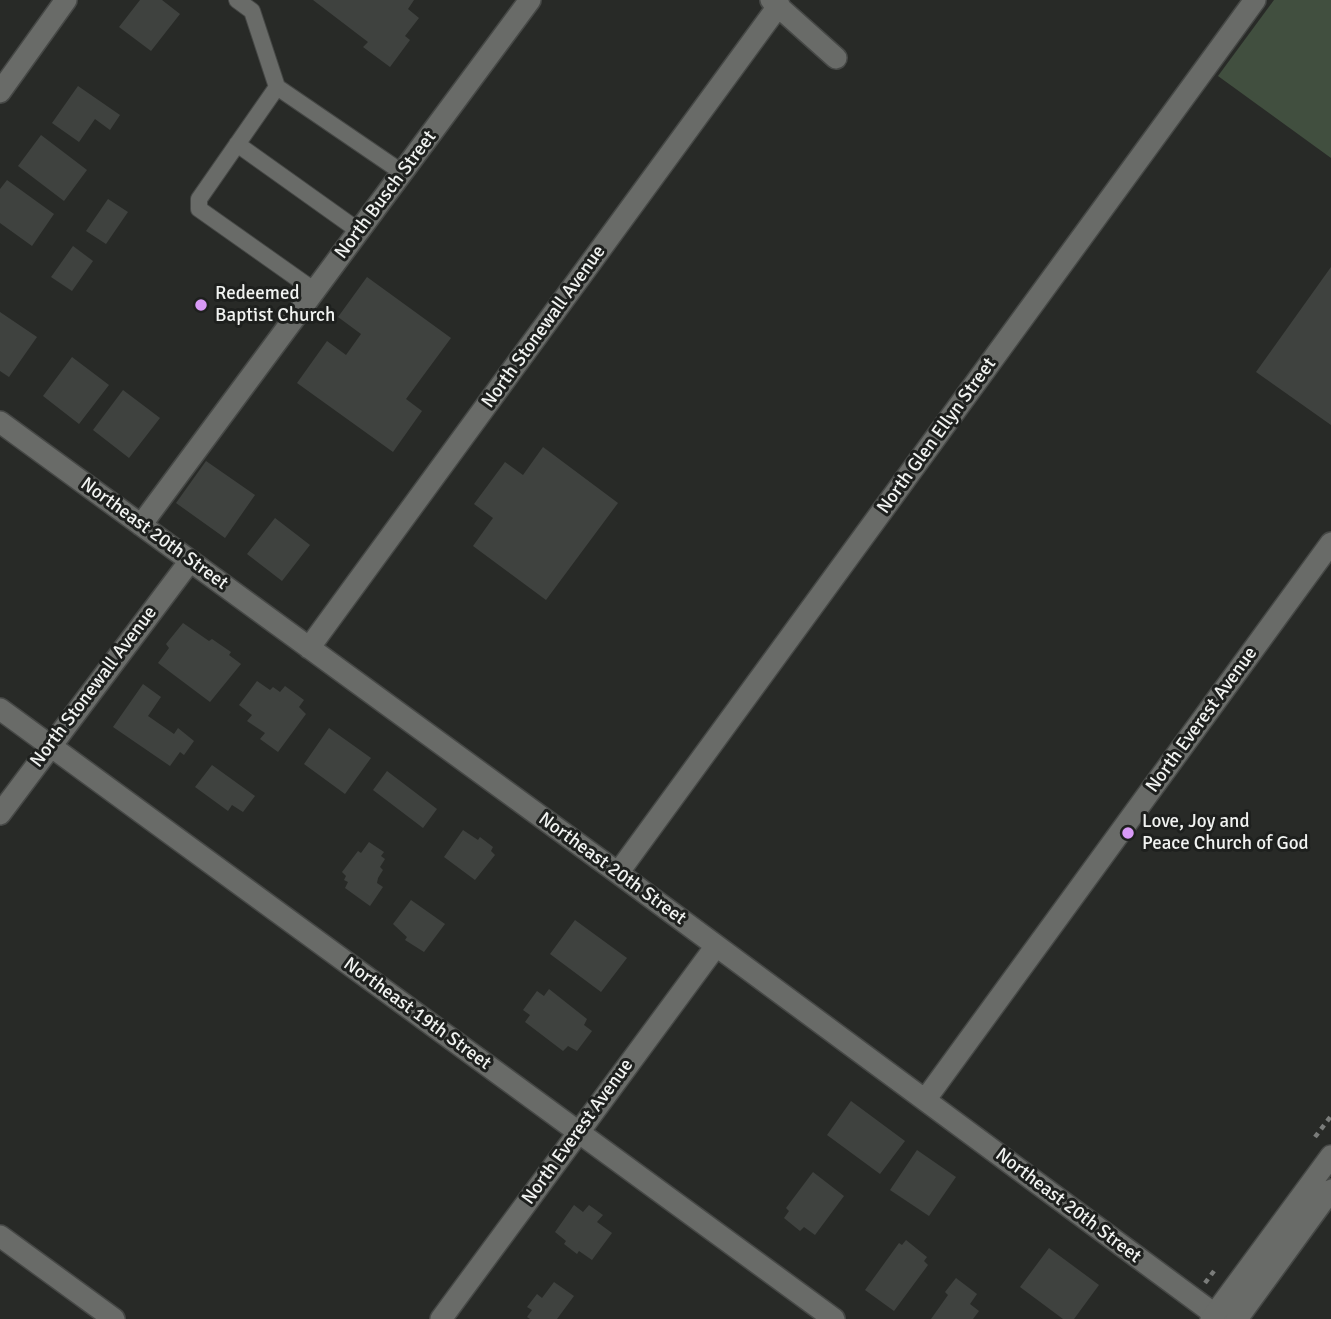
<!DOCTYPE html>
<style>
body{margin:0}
canvas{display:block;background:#282a27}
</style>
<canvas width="1331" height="1319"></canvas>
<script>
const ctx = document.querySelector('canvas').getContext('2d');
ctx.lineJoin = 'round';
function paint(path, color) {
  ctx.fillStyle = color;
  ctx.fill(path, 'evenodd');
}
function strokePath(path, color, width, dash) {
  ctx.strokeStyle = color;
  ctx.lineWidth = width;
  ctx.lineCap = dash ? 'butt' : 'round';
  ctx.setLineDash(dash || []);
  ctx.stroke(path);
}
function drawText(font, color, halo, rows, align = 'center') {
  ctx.font = font + ' Signika,sans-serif';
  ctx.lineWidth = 6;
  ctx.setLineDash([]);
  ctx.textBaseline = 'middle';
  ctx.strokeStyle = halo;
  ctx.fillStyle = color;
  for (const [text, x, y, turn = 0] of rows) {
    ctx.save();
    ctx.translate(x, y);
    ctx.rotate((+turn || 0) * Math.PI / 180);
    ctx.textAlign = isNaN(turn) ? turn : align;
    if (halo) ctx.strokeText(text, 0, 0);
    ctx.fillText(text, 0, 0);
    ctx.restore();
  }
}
paint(new Path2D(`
 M 1274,0 L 1331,0 L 1331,158 L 1218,76 Z`), '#414f3f');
paint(new Path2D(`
 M 140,0 L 162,0 L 180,14 L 151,51 L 119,27 Z
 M 313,0 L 414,0 L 408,9 L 419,18 L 405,36 L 410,40 L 390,67 L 363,47 L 368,42 Z
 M 78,86 L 120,115 L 110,130 L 95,119 L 79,142 L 52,123 Z
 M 41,135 L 87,170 L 64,201 L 18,166 Z
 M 7,180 L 54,214 L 32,246 L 0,223 L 0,189 Z
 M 108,199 L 128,212 L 106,244 L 86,231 Z
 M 73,246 L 93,261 L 72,291 L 51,277 Z
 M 1331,267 L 1331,425 L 1256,372 Z
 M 367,277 L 451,338 L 406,399 L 422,411 L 393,452 L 297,383 L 327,341 L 346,355 L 361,334 L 338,317 Z
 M 0,312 L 37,337 L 9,377 L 0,371 Z
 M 72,357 L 109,385 L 79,424 L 43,396 Z
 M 123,390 L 160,418 L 129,458 L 93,430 Z
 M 543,447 L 618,503 L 546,600 L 473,546 L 493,518 L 474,504 L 505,462 L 523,475 Z
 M 206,461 L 255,495 L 225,538 L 176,503 Z
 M 275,518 L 310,545 L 282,581 L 247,554 Z
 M 183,623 L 209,641 L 212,639 L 231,652 L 229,655 L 241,664 L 210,702 L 158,663 L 169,648 L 166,644 Z
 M 257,681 L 270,690 L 273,687 L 280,692 L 285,686 L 304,700 L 299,707 L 306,714 L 278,752 L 260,739 L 265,733 L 247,721 L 252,715 L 239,705 Z
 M 143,684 L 161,697 L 148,716 L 174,734 L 178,728 L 194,741 L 184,755 L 180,752 L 170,766 L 113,727 Z
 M 329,728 L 371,758 L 345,794 L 304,764 Z
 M 212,765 L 255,796 L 243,812 L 232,805 L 228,811 L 195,787 Z
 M 387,771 L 437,809 L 423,828 L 373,790 Z
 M 463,830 L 478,840 L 480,837 L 493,847 L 491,851 L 495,855 L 475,880 L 444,857 Z
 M 369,842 L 384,852 L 381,856 L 385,859 L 380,867 L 383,870 L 378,878 L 377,883 L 383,887 L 370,906 L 345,888 L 348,882 L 344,880 L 346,876 L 342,872 L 358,851 L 361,853 Z
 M 411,900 L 445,924 L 424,952 L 405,940 L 407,937 L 393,924 Z
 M 575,920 L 627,958 L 601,992 L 550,954 Z
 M 549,989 L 587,1019 L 584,1025 L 592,1031 L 577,1051 L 568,1046 L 563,1051 L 525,1022 L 530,1015 L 523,1010 L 537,991 L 544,996 Z
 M 851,1101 L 905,1141 L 880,1174 L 827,1135 Z
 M 917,1150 L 956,1177 L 929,1216 L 890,1190 Z
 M 813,1172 L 844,1196 L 815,1235 L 804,1227 L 800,1231 L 784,1218 L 789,1211 L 786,1208 Z
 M 574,1205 L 583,1212 L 589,1205 L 603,1215 L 597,1222 L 612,1233 L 592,1260 L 579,1251 L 577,1254 L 564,1244 L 566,1241 L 555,1232 Z
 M 906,1240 L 927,1257 L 924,1261 L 928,1265 L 894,1311 L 865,1290 L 899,1243 L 902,1245 Z
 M 1049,1248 L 1099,1285 L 1074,1319 L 1063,1319 L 1020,1287 Z
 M 956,1278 L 977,1294 L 970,1304 L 979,1311 L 973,1319 L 931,1319 L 948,1295 L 945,1292 Z
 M 554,1282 L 574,1296 L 557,1319 L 530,1319 L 527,1317 L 532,1310 L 527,1307 L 537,1294 L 542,1298 Z`), '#3f423f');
const lane = new Path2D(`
 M 237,0 L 252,11 L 277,87
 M 237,144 L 359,231
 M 315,291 L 199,209 L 199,199 L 277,87 L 403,173`);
const street = new Path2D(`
 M 771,0 L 836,58
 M 0,422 L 618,873 L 1221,1319
 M 141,525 L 530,0
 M 309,648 L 779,5
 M 0,709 L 834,1319
 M 0,814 L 190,561
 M 618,873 L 1255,0
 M 925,1100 L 1331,543
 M 0,1236 L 114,1319
 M 441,1319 L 716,946`);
const secondary = new Path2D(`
 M 0,92 L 66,0
 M 1211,1319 L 1331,1156
 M 1237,1319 L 1331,1190`);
strokePath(lane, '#464846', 18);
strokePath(street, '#464846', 24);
strokePath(secondary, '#464846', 24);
strokePath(new Path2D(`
 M 1315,1137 L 1331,1116
 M 1205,1283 L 1217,1267`), '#7a7c7a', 4.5, [5, 5]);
strokePath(lane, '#696b68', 16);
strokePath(street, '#696b68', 21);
strokePath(secondary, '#696b68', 21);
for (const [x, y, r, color] of [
 [201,305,7,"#d99af7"],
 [1128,833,7,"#d99af7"]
]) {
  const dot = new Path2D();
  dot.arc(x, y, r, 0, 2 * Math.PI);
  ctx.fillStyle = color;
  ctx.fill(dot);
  strokePath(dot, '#1e201e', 2.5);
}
drawText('19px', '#f1f3f1', '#1e201e', [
 ["North Busch Street",386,195,-53],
 ["North Stonewall Avenue",544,327,-54],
 ["North Glen Ellyn Street",937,436,-54],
 ["Northeast 20th Street",154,534,36],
 ["North Stonewall Avenue",94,687,-53],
 ["North Everest Avenue",1202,720,-54],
 ["Northeast 20th Street",612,869,36],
 ["Northeast 19th Street",417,1014,36],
 ["North Everest Avenue",578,1132,-54],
 ["Northeast 20th Street",1068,1206,37]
]);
drawText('19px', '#f1f3f1', '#1e201e', [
 ["Redeemed",215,294],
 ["Baptist Church",215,316],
 ["Love, Joy and",1142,822],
 ["Peace Church of God",1142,844]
], 'left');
</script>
